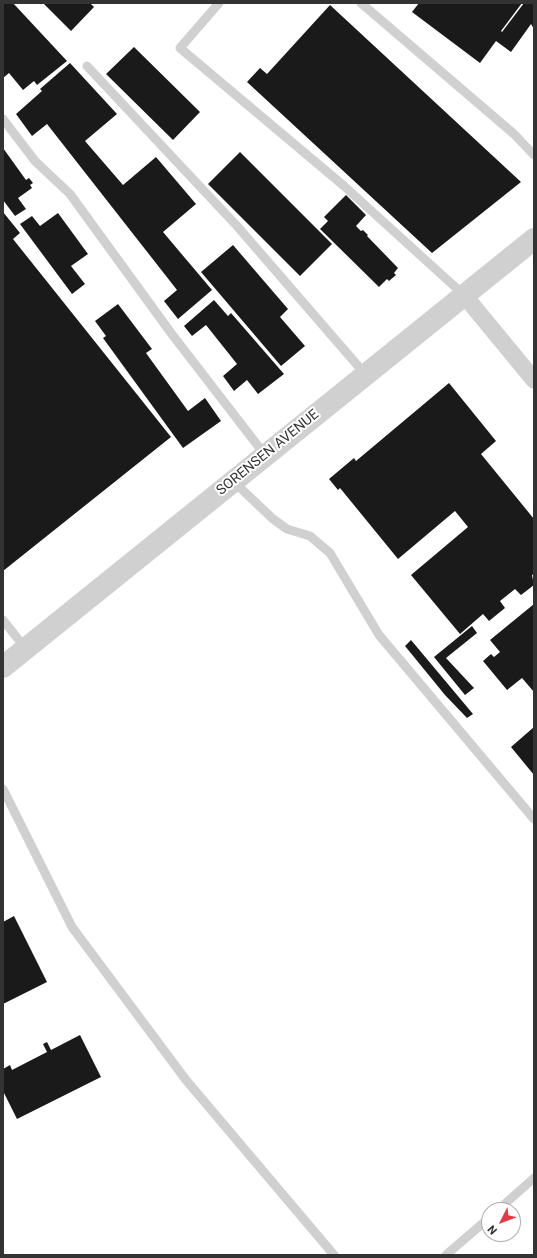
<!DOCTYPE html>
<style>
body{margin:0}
#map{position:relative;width:537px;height:1258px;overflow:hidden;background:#fff;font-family:Roboto,sans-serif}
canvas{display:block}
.frame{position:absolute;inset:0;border:4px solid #333;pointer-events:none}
.north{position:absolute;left:481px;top:1202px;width:40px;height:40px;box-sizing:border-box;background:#fff;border:1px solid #adadad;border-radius:50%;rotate:228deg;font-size:11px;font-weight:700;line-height:16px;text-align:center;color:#333}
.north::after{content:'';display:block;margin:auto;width:14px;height:18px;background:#e63946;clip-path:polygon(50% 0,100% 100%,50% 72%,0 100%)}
</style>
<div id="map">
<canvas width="537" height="1258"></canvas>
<div class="frame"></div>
<div class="north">N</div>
</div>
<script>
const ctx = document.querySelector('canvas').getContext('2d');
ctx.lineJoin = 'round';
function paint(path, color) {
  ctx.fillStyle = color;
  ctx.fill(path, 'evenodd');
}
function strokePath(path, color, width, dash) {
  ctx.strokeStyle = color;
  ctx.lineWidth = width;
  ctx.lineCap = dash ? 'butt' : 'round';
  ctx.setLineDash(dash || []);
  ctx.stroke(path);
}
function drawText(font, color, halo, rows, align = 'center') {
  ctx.font = font + ' Roboto,sans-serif';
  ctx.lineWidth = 4;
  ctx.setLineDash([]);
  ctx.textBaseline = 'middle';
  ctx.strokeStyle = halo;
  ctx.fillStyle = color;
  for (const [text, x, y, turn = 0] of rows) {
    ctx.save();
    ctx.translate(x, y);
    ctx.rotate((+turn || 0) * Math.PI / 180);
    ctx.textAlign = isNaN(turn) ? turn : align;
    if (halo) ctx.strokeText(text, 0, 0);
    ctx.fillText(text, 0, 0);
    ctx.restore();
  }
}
paint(new Path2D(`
 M 3,3 L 13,3 L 67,61 L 37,85 L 34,81 L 23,90 L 9,73 L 3,78 Z
 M 43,3 L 90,3 L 94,7 L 71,31 Z
 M 419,3 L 522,3 L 501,31 L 502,32 L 524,3 L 534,3 L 534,29 L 531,24 L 511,52 L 496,41 L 480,63 L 412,12 Z
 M 330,5 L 521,182 L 432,253 L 247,82 L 260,68 L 267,74 Z
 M 134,47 L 200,112 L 173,140 L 106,74 Z
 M 70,63 L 117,114 L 85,141 L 123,185 L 156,157 L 196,204 L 163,232 L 212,290 L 178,319 L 164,301 L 177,290 L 47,124 L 32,136 L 16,114 L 42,91 L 40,89 Z
 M 3,148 L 26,180 L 29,178 L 33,183 L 30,185 L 32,188 L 18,198 L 26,209 L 15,216 L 3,200 Z
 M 240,152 L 332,244 L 300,276 L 208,184 Z
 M 346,195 L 366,215 L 356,226 L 361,231 L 363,230 L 368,235 L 367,236 L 398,268 L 394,273 L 396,275 L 389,281 L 387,279 L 379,287 L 320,229 L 328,221 L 324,217 Z
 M 3,212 L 20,233 L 13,239 L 171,437 L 3,571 Z
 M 58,213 L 88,254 L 71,266 L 85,284 L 72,294 L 20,224 L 32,216 L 40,226 Z
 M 233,245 L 288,309 L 280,317 L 305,346 L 281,366 L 201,272 Z
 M 214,300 L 228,316 L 231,313 L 284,374 L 258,394 L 247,380 L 234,391 L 223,376 L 237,364 L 206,325 L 192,336 L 184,326 Z
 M 118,304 L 152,349 L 146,353 L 188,411 L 205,398 L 221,421 L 183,448 L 103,338 L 106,336 L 95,321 Z
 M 449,383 L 496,441 L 481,454 L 534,519 L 534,574 L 532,575 L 534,585 L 521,595 L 515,589 L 500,601 L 505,608 L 489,621 L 483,614 L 460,634 L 411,575 L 468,527 L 455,511 L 398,559 L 340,488 L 338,490 L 329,479 L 354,458 L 356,461 Z
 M 534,604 L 534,692 L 522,678 L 507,690 L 483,661 L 491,654 L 494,657 L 500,652 L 490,640 Z
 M 472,626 L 477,633 L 446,658 L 474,688 L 465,695 L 434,657 Z
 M 411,640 L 473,714 L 467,718 L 445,695 L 405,646 Z
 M 534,727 L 534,775 L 511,747 Z
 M 14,916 L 47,982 L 3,1004 L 3,922 Z
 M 80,1035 L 101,1077 L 17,1119 L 3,1091 L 3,1069 L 10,1065 L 12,1070 L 47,1052 L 43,1044 L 47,1042 L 51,1050 Z`), '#1a1a1a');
strokePath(new Path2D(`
 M 219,3 L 180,48 L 344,186 L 464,295
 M 361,3 L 514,134 L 534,155
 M 87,66 L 237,226 L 365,374
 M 3,119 L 35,161 L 70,194 L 171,333 L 265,455
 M 233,481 L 273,519 L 287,529 L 310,536 L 330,553 L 379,635 L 534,819
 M 3,620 L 26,649
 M 3,789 L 72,927 L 186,1080 L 334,1255
 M 498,1210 L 534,1178
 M 446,1255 L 489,1218`), '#d0d0d0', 9);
strokePath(new Path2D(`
 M 464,295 L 534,380`), '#d0d0d0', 17);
strokePath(new Path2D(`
 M 3,667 L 534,239`), '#d0d0d0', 22);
drawText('14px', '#333', '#fff', [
 ["SORENSEN AVENUE",268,453,-39]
]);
</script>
